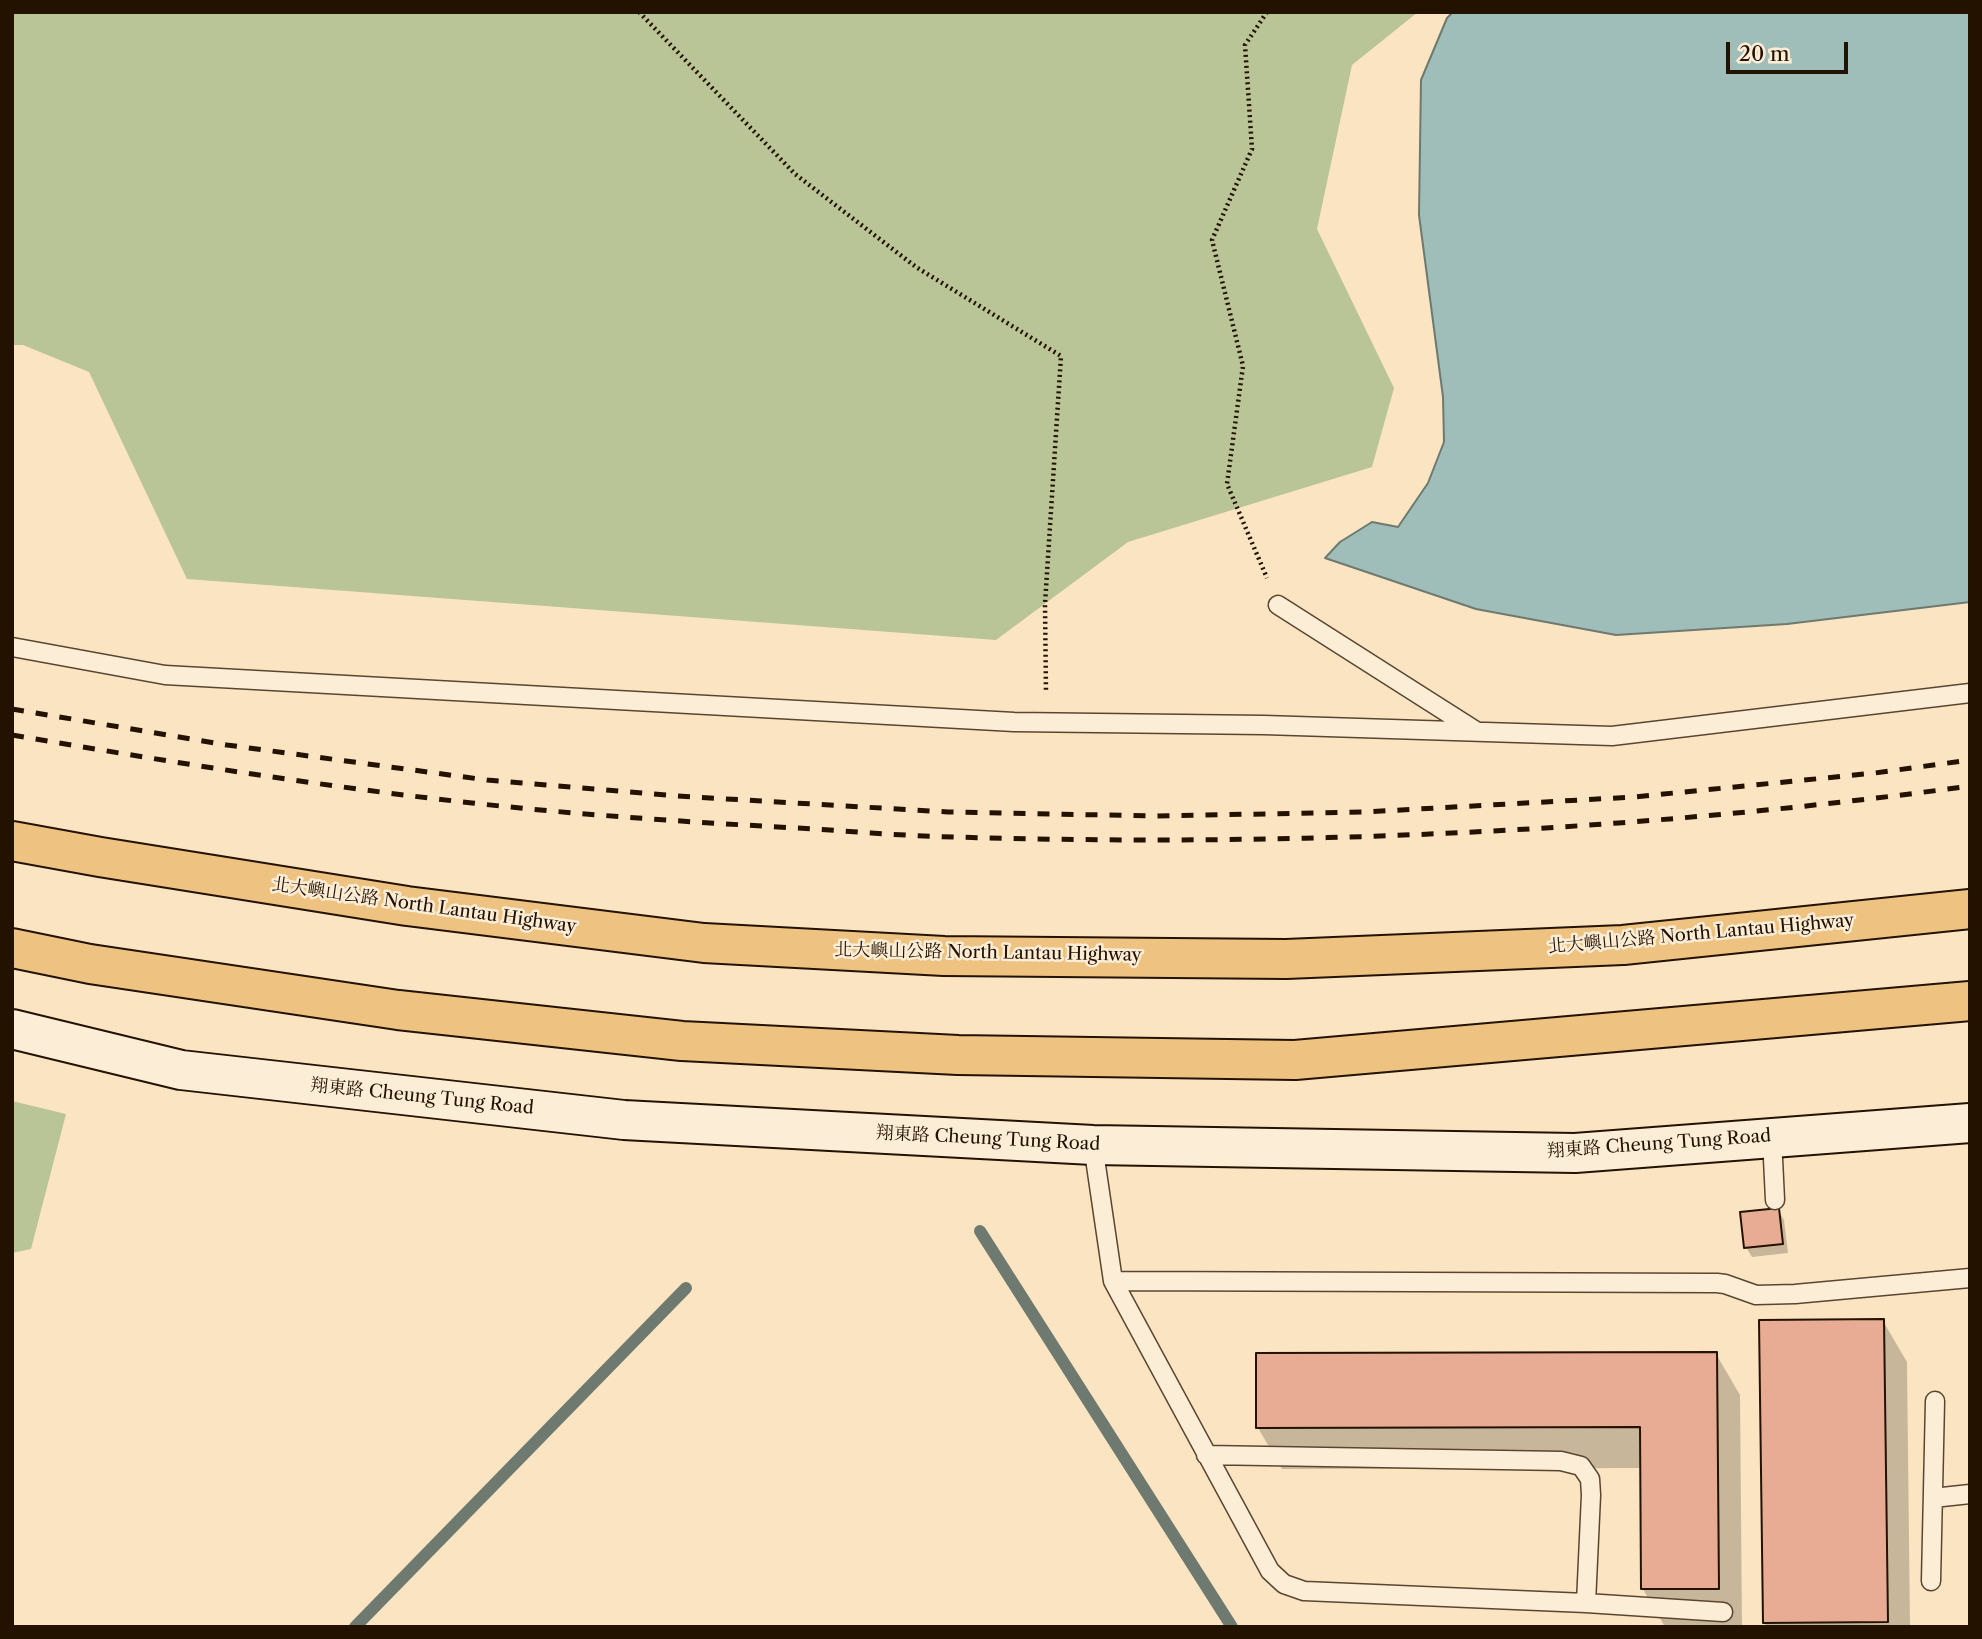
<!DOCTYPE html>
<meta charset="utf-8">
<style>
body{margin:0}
#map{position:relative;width:1982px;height:1639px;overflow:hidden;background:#fbe4c2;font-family:"Libre Caslon Text",serif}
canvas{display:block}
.frame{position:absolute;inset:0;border:14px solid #241200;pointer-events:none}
.scale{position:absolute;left:1726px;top:42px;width:122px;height:32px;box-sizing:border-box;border:4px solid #241200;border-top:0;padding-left:9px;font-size:21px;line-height:24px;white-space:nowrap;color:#241200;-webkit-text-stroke:5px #fcedd7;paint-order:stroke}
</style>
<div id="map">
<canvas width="1982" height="1639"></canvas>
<div class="frame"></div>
<div class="scale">20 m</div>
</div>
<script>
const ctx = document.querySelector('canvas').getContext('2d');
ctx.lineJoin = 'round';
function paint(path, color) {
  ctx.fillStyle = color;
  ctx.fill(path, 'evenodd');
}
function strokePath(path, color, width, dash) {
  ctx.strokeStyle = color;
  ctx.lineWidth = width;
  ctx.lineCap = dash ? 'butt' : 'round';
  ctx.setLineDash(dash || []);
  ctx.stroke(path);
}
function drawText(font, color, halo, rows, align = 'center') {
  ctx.font = font + ' "Libre Caslon Text","Noto Serif TC",serif';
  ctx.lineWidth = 5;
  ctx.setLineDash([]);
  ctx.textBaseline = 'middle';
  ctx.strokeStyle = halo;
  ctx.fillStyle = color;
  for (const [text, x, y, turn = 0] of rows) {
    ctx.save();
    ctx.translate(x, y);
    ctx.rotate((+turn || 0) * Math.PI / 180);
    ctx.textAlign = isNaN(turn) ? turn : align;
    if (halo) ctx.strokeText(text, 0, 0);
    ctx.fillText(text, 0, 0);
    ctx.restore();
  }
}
paint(new Path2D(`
 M 12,12 L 1418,12 L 1352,65 L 1317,229 L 1394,388 L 1372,467 L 1128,542 L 996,640 L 187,579 L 89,372 L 23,345 L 12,345 Z
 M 12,1101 L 66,1114 L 31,1249 L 12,1253 Z`), '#bac597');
const water = new Path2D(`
 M 1453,12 L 1970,12 L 1970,602 L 1787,624 L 1616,635 L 1476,609 L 1325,558 L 1340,542 L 1372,522 L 1398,527 L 1428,483 L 1444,442 L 1443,397 L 1419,215 L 1421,80 L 1447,18 Z`);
paint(water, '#a0beb9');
strokePath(water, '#6e796f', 2);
paint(new Path2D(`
 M 1778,1210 L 1784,1220 L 1788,1253 L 1752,1257 L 1746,1247 Z
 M 1883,1321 L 1907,1362 L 1910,1627 L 1767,1627 L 1764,1623 Z
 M 1716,1354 L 1740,1395 L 1742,1627 L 1665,1627 L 1643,1589 L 1642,1468 L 1282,1469 L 1258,1428 L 1257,1355 Z`), '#0003');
strokePath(new Path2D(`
 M 980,1231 L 1232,1627
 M 355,1627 L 686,1288`), '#6e796f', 12);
const building = new Path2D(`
 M 1779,1208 L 1783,1244 L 1744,1248 L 1740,1212 Z
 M 1884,1319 L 1888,1622 L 1763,1623 L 1759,1320 Z
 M 1717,1352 L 1719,1589 L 1641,1589 L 1640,1427 L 1256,1428 L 1256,1353 Z`);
paint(building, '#e7ac93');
strokePath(building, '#241200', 2);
const lane = new Path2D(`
 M 1278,605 L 1476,731
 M 12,647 L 165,675 L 1014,722 L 1264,725 L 1612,736 L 1970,693
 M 1772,1138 L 1775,1200
 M 1093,1145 L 1113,1281 L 1270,1571 L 1284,1584 L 1304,1591 L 1586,1603 L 1723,1612
 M 1113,1281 L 1717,1283 L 1725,1284 L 1756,1295 L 1795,1294 L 1970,1278
 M 1206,1455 L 1561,1461 L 1581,1466 L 1590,1479 L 1591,1495 L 1586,1603
 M 1933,1498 L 1970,1494
 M 1931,1581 L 1935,1401`);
const secondary = new Path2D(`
 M 12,1029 L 181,1070 L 624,1120 L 1093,1145 L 1575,1153 L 1970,1123`);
const highway = new Path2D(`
 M 12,841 L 100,857 L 407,906 L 704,943 L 944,956 L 1286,959 L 1623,945 L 1970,909
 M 12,948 L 90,964 L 398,1010 L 682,1041 L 958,1055 L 1295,1060 L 1970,1001`);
strokePath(lane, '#5a4630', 21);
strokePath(secondary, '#241200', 42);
strokePath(highway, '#241200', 42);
strokePath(new Path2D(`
 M 639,12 L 795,174 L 916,267 L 1061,356 L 1045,604 L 1046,693
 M 1267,12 L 1245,45 L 1252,149 L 1212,240 L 1243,366 L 1227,484 L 1267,578`), '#241200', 4.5, [2, 3.5]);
strokePath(lane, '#fcedd7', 18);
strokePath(secondary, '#fcedd7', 38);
strokePath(highway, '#eec281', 38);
strokePath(new Path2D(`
 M 12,709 L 227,745 L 487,780 L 677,796 L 948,812 L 1157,816 L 1364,812 L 1634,797 L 1875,773 L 1970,760
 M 12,735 C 165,761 318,786 472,803 C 580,815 688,822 797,828 C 849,831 902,836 954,837 C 1293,847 1634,832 1970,786`), '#241200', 5, [12, 12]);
drawText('18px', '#241200', '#fcedd7', [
 ["北大嶼山公路 North Lantau Highway",424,906,8],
 ["北大嶼山公路 North Lantau Highway",1701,934,-5],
 ["北大嶼山公路 North Lantau Highway",988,953,1],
 ["翔東路 Cheung Tung Road",422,1097,6],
 ["翔東路 Cheung Tung Road",988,1139,3],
 ["翔東路 Cheung Tung Road",1659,1144,-4]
]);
</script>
